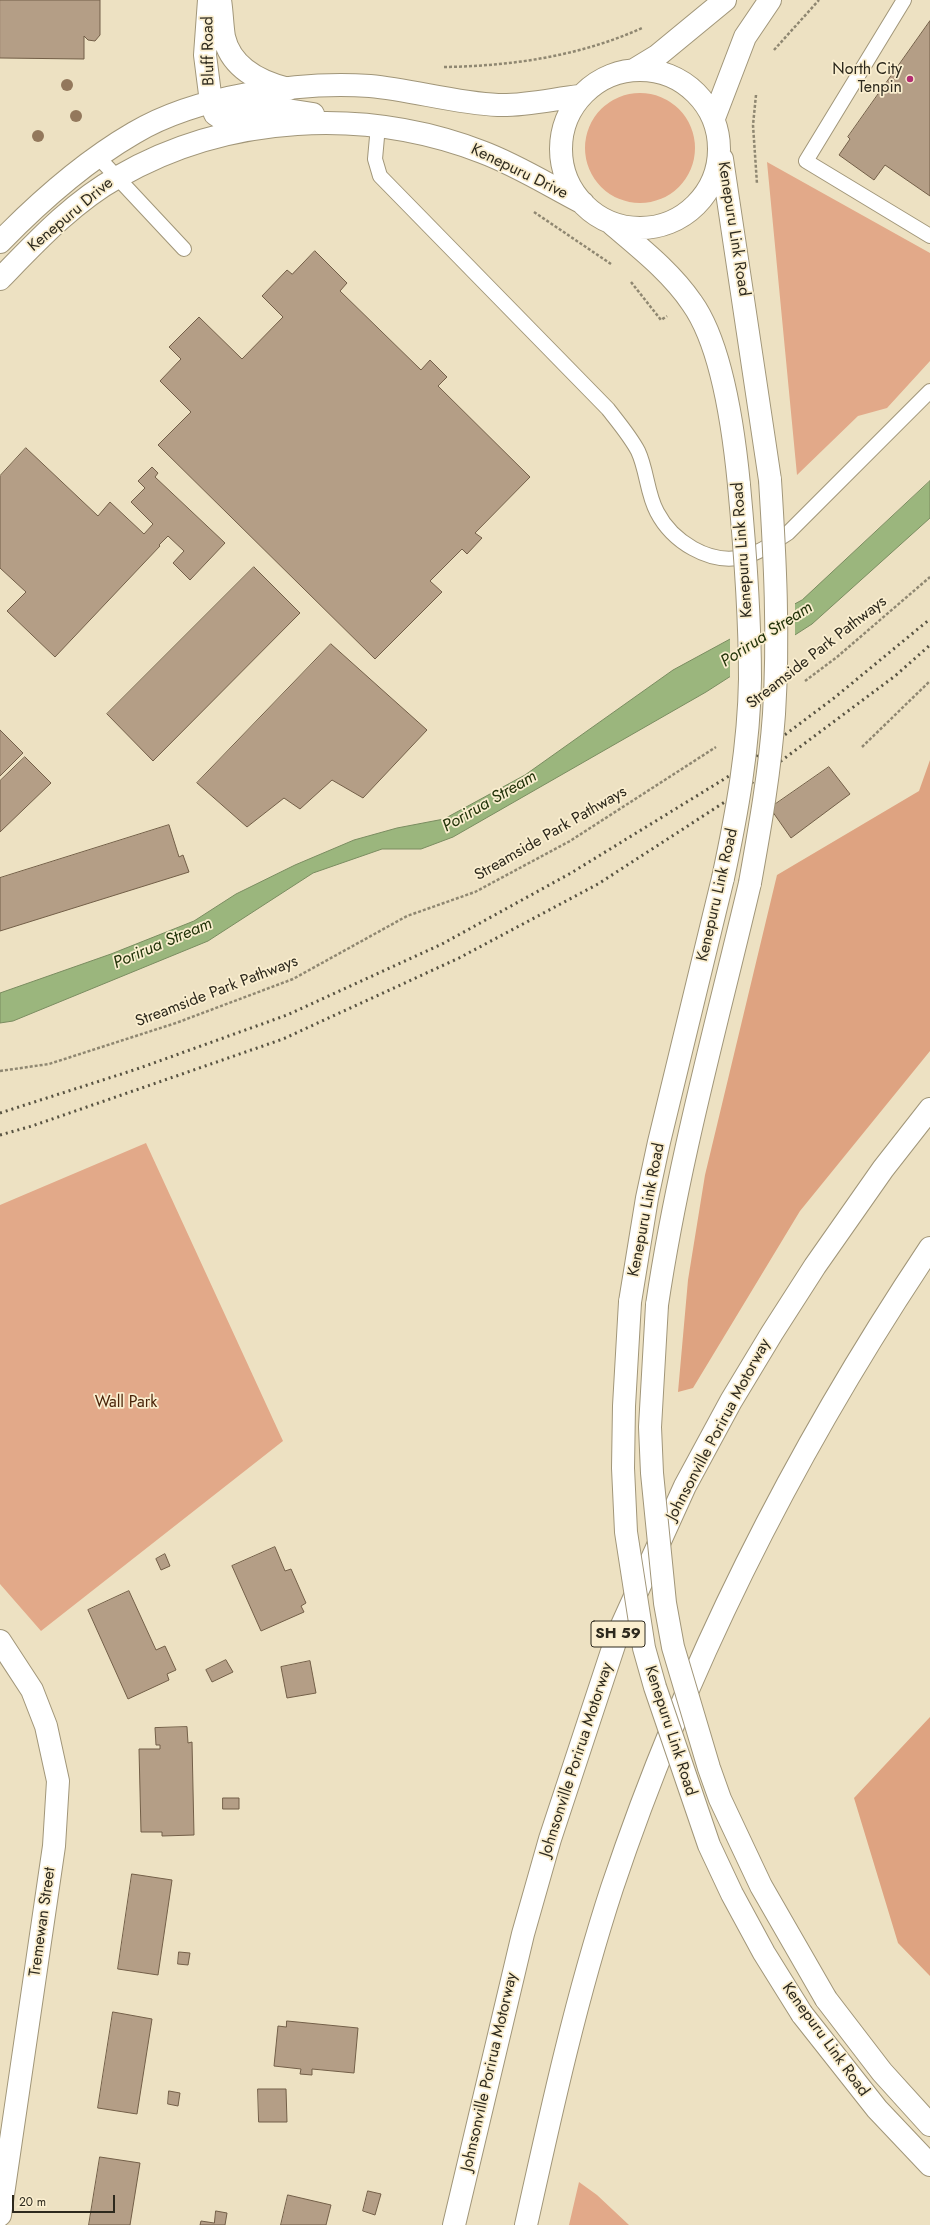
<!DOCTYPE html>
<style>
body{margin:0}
#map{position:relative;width:930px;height:2225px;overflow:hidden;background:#ede1c2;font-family:Jost,sans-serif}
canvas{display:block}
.scale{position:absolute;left:12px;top:2195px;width:103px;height:18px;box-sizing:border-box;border:2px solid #2d291d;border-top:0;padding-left:5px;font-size:12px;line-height:14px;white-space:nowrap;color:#2d291d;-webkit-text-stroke:3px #faeecf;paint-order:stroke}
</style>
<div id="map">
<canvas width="930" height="2225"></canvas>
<div class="scale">20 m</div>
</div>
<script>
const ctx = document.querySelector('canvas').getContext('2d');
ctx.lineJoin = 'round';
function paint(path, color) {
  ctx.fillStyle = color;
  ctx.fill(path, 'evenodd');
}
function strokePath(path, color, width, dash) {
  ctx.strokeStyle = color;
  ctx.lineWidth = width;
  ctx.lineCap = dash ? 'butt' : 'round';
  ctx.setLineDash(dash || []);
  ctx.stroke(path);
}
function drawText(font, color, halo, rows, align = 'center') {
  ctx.font = font + ' Jost,sans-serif';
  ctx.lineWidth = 3.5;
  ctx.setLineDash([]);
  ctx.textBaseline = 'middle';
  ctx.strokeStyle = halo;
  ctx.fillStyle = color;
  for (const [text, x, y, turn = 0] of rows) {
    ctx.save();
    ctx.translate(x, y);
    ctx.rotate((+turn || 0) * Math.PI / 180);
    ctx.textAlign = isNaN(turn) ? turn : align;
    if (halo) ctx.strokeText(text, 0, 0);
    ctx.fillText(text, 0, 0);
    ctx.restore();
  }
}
paint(new Path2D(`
 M585 148a55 55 0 1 1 110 0a55 55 0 1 1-110 0Z
 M 767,162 L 930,253 L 930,361 L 887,408 L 858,416 L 797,475 Z
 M 146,1143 L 283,1441 L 41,1631 L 0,1584 L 0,1205 Z
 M 579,2182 L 597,2195 L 629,2225 L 569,2225 Z`), '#e2a989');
paint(new Path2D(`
 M 930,760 L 930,1051 L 800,1211 L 693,1388 L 678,1392 L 688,1280 L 705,1175 L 777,875 L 919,791 Z
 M 930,1717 L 930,1976 L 898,1943 L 854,1798 Z`), '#dea381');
const water = new Path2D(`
 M 930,481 L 930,518 L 812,624 L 706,692 L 453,837 L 421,849 L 382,849 L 313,873 L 208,941 L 13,1021 L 0,1023 L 0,993 L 111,954 L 194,921 L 236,894 L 295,865 L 354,840 L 397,828 L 444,819 L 525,775 L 673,670 L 802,600 Z`);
paint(water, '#9bb67d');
strokePath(water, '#7a8c60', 1);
paint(new Path2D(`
 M 795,601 L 795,637 L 730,679 L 730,636 Z`), '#ede1c2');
const building = new Path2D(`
 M 0,0 L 100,0 L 100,35 L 95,41 L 88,40 L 84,36 L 84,59 L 0,58 Z
 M 930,21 L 930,196 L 885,165 L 874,180 L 839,155 L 850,139 L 848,137 Z
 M 315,251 L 347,283 L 340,291 L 421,370 L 430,360 L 447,377 L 438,386 L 530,477 L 475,533 L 482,538 L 467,554 L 462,549 L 430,581 L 442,592 L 375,659 L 158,445 L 191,412 L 160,381 L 181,359 L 169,347 L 199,317 L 242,359 L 283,317 L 262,296 L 287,270 L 292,274 Z
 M 26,448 L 98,516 L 110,502 L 144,534 L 153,524 L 131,502 L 145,488 L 138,481 L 152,467 L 158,473 L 155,477 L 225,543 L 190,580 L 173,563 L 184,551 L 168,536 L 159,545 L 160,546 L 55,657 L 7,611 L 26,592 L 0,568 L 0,476 Z
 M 254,567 L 300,613 L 153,761 L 107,714 Z
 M 331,644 L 427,730 L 363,798 L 332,780 L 300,809 L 284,798 L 247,827 L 197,783 Z
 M 0,730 L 23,753 L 0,776 Z
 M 25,757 L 51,783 L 0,832 L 0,781 Z
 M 829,767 L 850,794 L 791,838 L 770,808 Z
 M 169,825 L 179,857 L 183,855 L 189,872 L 0,931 L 0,878 Z
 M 275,1547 L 285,1571 L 291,1569 L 306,1603 L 301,1606 L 304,1612 L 261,1631 L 232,1566 Z
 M 165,1554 L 170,1566 L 161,1570 L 156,1559 Z
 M 129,1591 L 156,1650 L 165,1646 L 176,1670 L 167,1674 L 169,1680 L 128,1699 L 88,1610 Z
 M 226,1660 L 233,1672 L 212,1682 L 206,1670 Z
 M 310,1661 L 316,1693 L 287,1698 L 281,1667 Z
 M 187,1727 L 188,1743 L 192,1742 L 194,1835 L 162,1836 L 162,1832 L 141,1832 L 139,1749 L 160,1749 L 160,1745 L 156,1745 L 155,1728 Z
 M 223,1798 L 239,1798 L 239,1809 L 223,1809 Z
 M 132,1874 L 172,1880 L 158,1975 L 118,1969 Z
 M 179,1952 L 190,1953 L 188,1965 L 178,1964 Z
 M 113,2012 L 152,2019 L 137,2114 L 98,2108 Z
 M 287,2021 L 358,2028 L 354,2073 L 312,2069 L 312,2075 L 300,2074 L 301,2069 L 274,2066 L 278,2026 L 286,2027 Z
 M 258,2089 L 286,2089 L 287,2122 L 259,2122 Z
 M 169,2091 L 180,2093 L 178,2106 L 168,2104 Z
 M 100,2157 L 140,2163 L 130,2225 L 89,2225 Z
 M 368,2191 L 381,2194 L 375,2215 L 363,2211 Z
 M 288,2195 L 331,2205 L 326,2225 L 281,2225 Z
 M 216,2211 L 227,2213 L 225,2225 L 200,2225 L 201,2221 L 214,2223 Z`);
paint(building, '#b49e86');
strokePath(building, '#735f48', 1);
const service = new Path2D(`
 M 904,0 L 806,161 L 930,236
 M 378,126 L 375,159 L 380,176 L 608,409 C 618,422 630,436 638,451 C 647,470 647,494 657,512 C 672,541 709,565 743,557 C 760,553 774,542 788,533 L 930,391
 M 98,157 L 184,249`);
const minor = new Path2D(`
 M 209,0 L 205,55 L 211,102
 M 220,0 C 222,12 222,25 224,37 C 231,68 260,82 288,89
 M 0,1641 L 32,1690 L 46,1726 L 58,1781 L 54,1846 L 0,2215`);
const secondary = new Path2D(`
 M 634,70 L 657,56 L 725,0
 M561 149a79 79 0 1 1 158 0a79 79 0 1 1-158 0Z
 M 211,102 L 215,114 L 221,118 L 281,109 L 313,114
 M 714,118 L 745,37 L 770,0
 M 722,159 L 770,480
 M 612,224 C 640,248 671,272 692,303 C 722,345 734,433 739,485
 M 0,242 C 41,200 84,162 134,133 C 196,96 299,81 370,86 C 413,90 455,103 498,105 C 525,106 553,99 580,96
 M 0,279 C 36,242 73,202 118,177 C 227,114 365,107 482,152 C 517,165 550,186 583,203
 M 630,1302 L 647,1198 L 659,1142 L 723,878
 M 657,1305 C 678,1163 717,1023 750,883
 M 826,1999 L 882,2072 L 930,2125
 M 802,2014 L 877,2109 L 930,2165`);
const motorway = new Path2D(`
 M 454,2225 L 523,1934 L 550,1839 L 617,1636 L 685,1486 L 731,1401 L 772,1333 L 815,1266 L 883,1169 L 930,1109
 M 526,2225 C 551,2112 576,1998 612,1888 C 688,1661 797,1447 930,1248`);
strokePath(service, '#a19679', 16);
strokePath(minor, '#a19679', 24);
strokePath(secondary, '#a19679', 24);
strokePath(motorway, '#a19679', 24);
strokePath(new Path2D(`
 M 774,50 L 819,0
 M 444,67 C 512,66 580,56 642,28
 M 756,95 L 753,125 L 757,184
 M 534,212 L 611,264
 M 631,282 L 661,320 L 667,316
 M 805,681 L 837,657 L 930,577
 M 862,747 L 930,681
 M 0,1071 L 49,1064 L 176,1023 L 293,979 L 407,916 L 475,892 L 570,841 L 716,747`), '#8f8771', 2.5, [3, 2]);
strokePath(service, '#fff', 14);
strokePath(minor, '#fff', 22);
strokePath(secondary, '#fff', 22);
strokePath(motorway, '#fff', 22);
strokePath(new Path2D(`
 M 0,1113 L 137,1069 L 287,1015 L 442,944 L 571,873 L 734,773 L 834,698 L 930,619
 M 0,1135 L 32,1126 L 283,1039 L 459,958 L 598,884 L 734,796 L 895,676 L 930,645`), '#585342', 3, [2, 4]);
const secondaryBridge = new Path2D(`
 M 723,878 C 737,813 749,746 750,679 C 750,614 745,549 739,485
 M 750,883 C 760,827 770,771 774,714 C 779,636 775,558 770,480
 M 630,1302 L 624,1406 L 623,1468 L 626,1532 L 644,1648 L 655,1687 L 709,1845 L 732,1894 L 764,1953 L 802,2014
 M 657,1305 L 650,1427 L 652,1473 L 665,1603 L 673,1647 L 709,1768 L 720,1799 L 761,1886 L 826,1999`);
strokePath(secondaryBridge, '#a19679', 24, []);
strokePath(secondaryBridge, '#fff', 22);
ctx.fillStyle = '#93785c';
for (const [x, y] of [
 [67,85],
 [76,116],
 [38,136]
]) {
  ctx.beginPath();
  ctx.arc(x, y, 6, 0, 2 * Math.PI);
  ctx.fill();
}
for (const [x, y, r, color] of [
 [910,79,4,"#b22c72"]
]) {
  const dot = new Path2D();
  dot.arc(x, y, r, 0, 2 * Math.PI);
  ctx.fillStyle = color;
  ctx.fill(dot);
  strokePath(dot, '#faeecf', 1.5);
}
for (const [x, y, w] of [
 [618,1634,54]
]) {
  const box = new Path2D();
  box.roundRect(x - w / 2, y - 13, w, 26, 3);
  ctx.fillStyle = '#faeecf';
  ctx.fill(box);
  strokePath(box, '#2d291d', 1);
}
drawText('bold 15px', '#2d291d', null, [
 ["SH 59",618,1634]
]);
drawText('16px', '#2d291d', '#faeecf', [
 ["Bluff Road",209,51,-91],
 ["Kenepuru Drive",519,172,26],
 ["Kenepuru Drive",71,215,-40],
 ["Kenepuru Link Road",733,229,81],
 ["Kenepuru Link Road",743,550,-94],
 ["Streamside Park Pathways",817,653,-38],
 ["Streamside Park Pathways",551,834,-30],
 ["Kenepuru Link Road",718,895,-77],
 ["Streamside Park Pathways",217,992,-21],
 ["Kenepuru Link Road",647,1210,-79],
 ["Johnsonville Porirua Motorway",719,1430,-62],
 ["Kenepuru Link Road",670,1731,72],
 ["Johnsonville Porirua Motorway",577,1760,-72],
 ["Tremewan Street",43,1922,-82],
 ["Kenepuru Link Road",825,2040,54],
 ["Johnsonville Porirua Motorway",490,2072,-77]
]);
drawText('16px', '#2d291d', '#faeecf', [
 ["North City",902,70],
 ["Tenpin",902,88]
], 'right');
drawText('16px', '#492309', '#faeecf', [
 ["Wall Park",126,1403]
]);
drawText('italic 17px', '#23340a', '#faeecf', [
 ["Porirua Stream",767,635,-33],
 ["Porirua Stream",490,802,-30],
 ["Porirua Stream",163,944,-23]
]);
</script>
